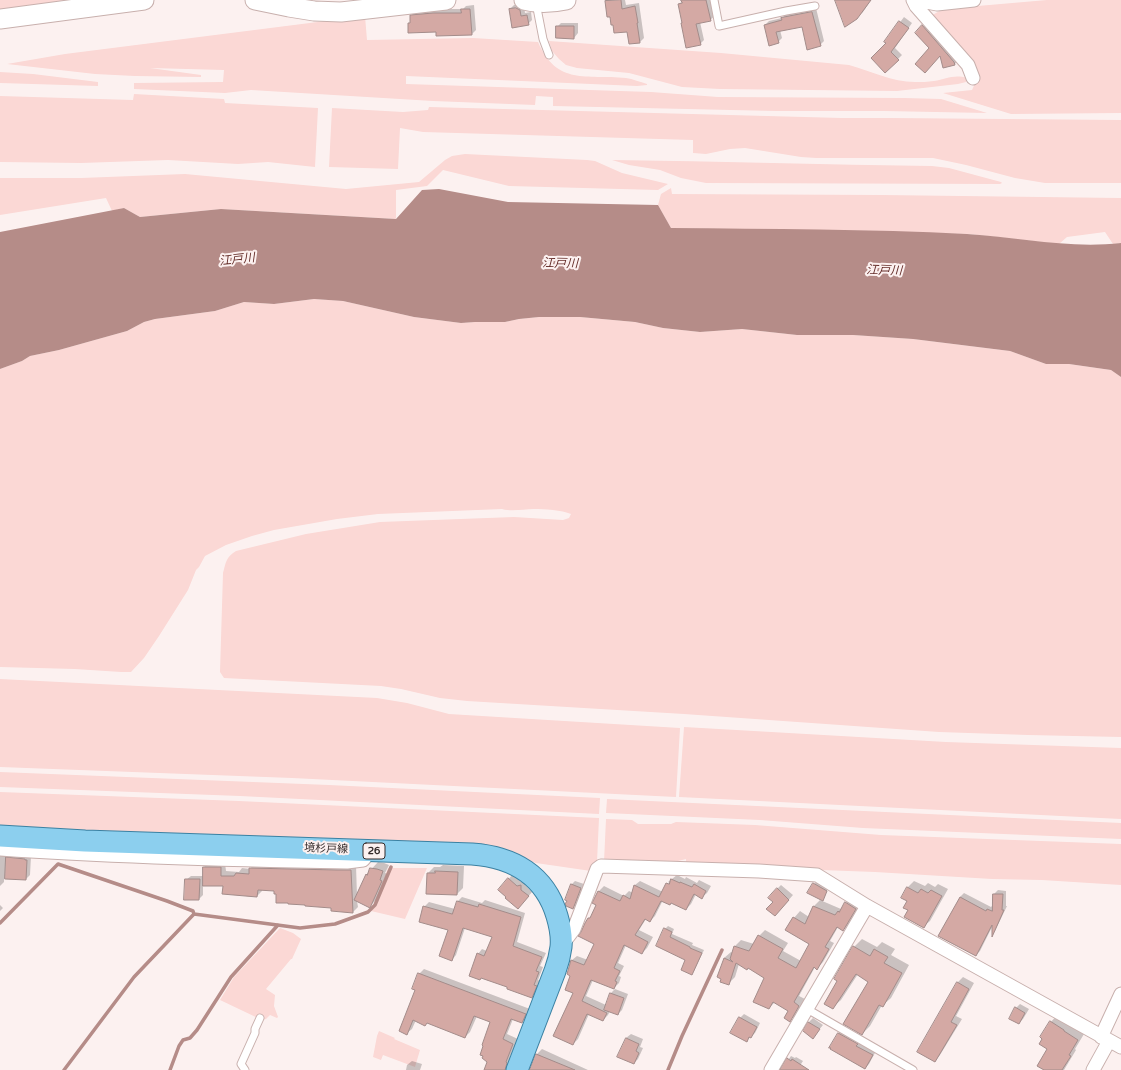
<!DOCTYPE html>
<meta charset="utf-8">
<style>
body{margin:0}
canvas{display:block;background:#fcf1f0}
</style>
<canvas width="1121" height="1070"></canvas>
<script>
const ctx = document.querySelector('canvas').getContext('2d');
ctx.lineJoin = 'round';
function paint(path, color) {
  ctx.fillStyle = color;
  ctx.fill(path, 'evenodd');
}
function strokePath(path, color, width, dash) {
  ctx.strokeStyle = color;
  ctx.lineWidth = width;
  ctx.lineCap = dash ? 'butt' : 'round';
  ctx.setLineDash(dash || []);
  ctx.stroke(path);
}
function drawText(font, color, halo, rows, align = 'center') {
  ctx.font = font + ' "Varela Round","Noto Sans JP",sans-serif';
  ctx.lineWidth = 4;
  ctx.setLineDash([]);
  ctx.textBaseline = 'middle';
  ctx.strokeStyle = halo;
  ctx.fillStyle = color;
  for (const [text, x, y, turn = 0] of rows) {
    ctx.save();
    ctx.translate(x, y);
    ctx.rotate((+turn || 0) * Math.PI / 180);
    ctx.textAlign = isNaN(turn) ? turn : align;
    if (halo) ctx.strokeText(text, 0, 0);
    ctx.fillText(text, 0, 0);
    ctx.restore();
  }
}
paint(new Path2D(`
 M 0,0 L 87,0 L 0,11 Z
 M 1047,0 L 1121,0 L 1121,113 L 1011,114 L 943,93 L 972,90 L 978,77 L 929,17 L 943,9 Z
 M 365,16 L 367,40 L 473,38 L 538,42 C 557,86 586,74 626,78 C 633,79 640,82 647,84 L 647,85 L 637,86 L 406,76 L 406,84 L 651,92 L 718,97 L 904,98 L 941,99 L 987,113 L 884,111 L 776,111 L 553,106 L 553,97 L 536,96 L 535,105 L 433,101 L 251,90 L 225,93 L 134,89 L 134,83 L 223,82 L 224,70 L 150,68 L 201,75 L 201,77 L 135,76 L 95,74 L 7,64 L 65,54 Z
 M 549,41 L 721,53 L 849,65 C 871,71 892,82 915,82 C 921,82 928,82 934,81 C 946,79 954,74 967,78 L 966,82 L 958,84 L 897,91 L 720,89 L 682,87 L 629,73 L 577,68 L 566,65 L 559,59 L 552,51 Z
 M 0,72 L 33,74 L 98,82 L 98,86 L 0,83 Z
 M 134,94 L 224,99 L 225,103 L 318,108 L 315,167 L 268,162 L 238,164 L 168,160 L 81,163 L 0,162 L 0,96 L 133,100 Z
 M 429,107 L 842,118 L 890,118 L 1121,120 L 1121,183 L 1045,183 L 1015,178 L 966,165 L 933,158 L 816,158 L 801,157 L 745,148 L 730,149 L 706,154 L 693,153 L 693,140 L 423,132 L 400,128 L 398,169 L 329,167 L 332,108 L 403,112 L 428,110 Z
 M 465,154 L 587,160 L 595,161 L 622,173 L 668,184 L 658,190 L 509,186 L 443,170 L 427,186 L 396,190 L 396,219 L 221,209 L 140,217 L 124,208 L 112,211 L 106,198 L 0,215 L 0,178 L 81,178 L 185,174 L 346,189 L 419,182 L 445,160 L 452,156 Z
 M 612,160 C 719,161 826,165 932,166 L 949,168 L 1001,182 L 1002,183 L 1000,184 L 706,183 L 681,178 L 660,170 L 629,165 Z
 M 671,188 L 672,194 L 882,195 L 1121,198 L 1121,243 L 1113,244 L 1105,232 L 1067,237 L 1059,244 L 969,234 L 671,228 L 658,205 L 661,194 Z
 M 314,299 L 343,301 L 414,317 L 461,323 L 475,322 L 505,322 L 519,319 L 539,317 L 580,317 L 635,322 L 663,328 L 700,332 L 742,329 L 797,335 L 853,335 L 913,339 L 1010,351 L 1046,364 L 1069,364 L 1111,370 L 1121,377 L 1121,737 L 1028,735 L 939,732 L 684,714 L 467,701 L 440,698 L 401,689 L 381,686 L 224,678 L 220,672 L 223,573 C 226,562 226,557 236,551 L 306,534 L 380,522 L 514,517 L 563,520 L 569,518 L 571,514 C 562,510 544,509 534,509 C 523,509 513,512 502,509 L 378,514 L 337,519 L 274,530 L 252,536 L 226,545 L 205,556 L 199,567 L 196,570 L 188,590 L 159,636 L 144,658 L 131,672 L 121,672 L 75,669 L 0,667 L 0,369 L 22,361 L 30,356 L 59,350 L 127,331 L 144,322 L 155,319 L 215,311 L 244,302 L 274,304 Z
 M 0,679 L 377,698 L 407,703 L 449,714 L 680,728 L 676,797 L 292,778 L 0,767 Z
 M 684,727 L 946,742 L 1121,748 L 1121,819 L 679,797 Z
 M 0,772 L 329,785 L 600,798 L 599,814 L 240,796 L 0,787 Z
 M 0,792 L 239,801 L 599,818 L 597,862 L 594,862 L 591,871 L 536,863 L 516,857 L 0,831 Z
 M 607,799 L 1121,823 L 1121,839 L 863,828 L 760,820 L 606,813 Z
 M 606,819 L 632,820 L 638,824 L 671,824 L 676,822 L 755,825 L 881,835 L 1121,844 L 1121,885 L 1042,880 L 992,879 L 875,872 L 686,865 L 686,859 L 662,865 L 604,862 Z
 M 388,868 L 427,868 L 405,919 L 371,911 Z
 M 280,928 L 293,933 L 301,939 L 292,959 L 291,959 L 266,989 L 275,995 L 274,1006 L 278,1017 L 277,1018 L 270,1015 L 266,1019 L 262,1020 L 220,1000 L 234,977 Z
 M 379,1031 L 395,1038 L 394,1039 L 420,1050 L 415,1067 L 383,1055 L 381,1060 L 373,1057 L 377,1036 Z`), '#fbd8d5');
paint(new Path2D(`
 M 439,189 L 508,202 L 658,205 L 671,228 C 770,229 869,229 967,234 C 1019,237 1068,249 1121,243 L 1121,377 L 1111,370 L 1069,364 L 1046,364 L 1010,351 L 913,339 L 853,335 L 797,335 L 742,329 L 700,332 L 663,328 L 635,322 L 580,317 L 539,317 L 519,319 L 505,322 L 475,322 L 461,323 L 414,317 L 343,301 L 314,299 L 274,304 L 244,302 L 215,311 L 155,319 L 144,322 L 127,331 L 59,350 L 30,356 L 22,361 L 0,369 L 0,232 L 124,208 L 140,217 L 221,209 L 396,219 L 422,190 Z`), '#b58c88');
paint(new Path2D(`
 M 608,0 L 625,0 L 626,5 L 639,3 L 644,38 L 640,42 L 628,31 L 614,24 L 606,1 Z
 M 682,0 L 711,0 L 715,16 L 710,20 L 700,22 L 704,40 L 700,44 L 679,5 L 683,1 Z
 M 836,0 L 871,0 L 863,12 L 856,18 Z
 M 521,4 L 524,6 L 525,13 L 531,12 L 532,20 L 528,24 L 510,9 L 514,5 Z
 M 474,5 L 476,30 L 472,34 L 409,24 L 411,21 L 411,16 L 415,11 L 438,9 L 463,9 L 466,6 Z
 M 816,8 L 824,41 L 820,45 L 803,26 L 780,30 L 782,38 L 778,42 L 765,25 L 769,21 L 782,18 L 786,14 Z
 M 904,17 L 912,23 L 895,48 L 902,55 L 885,72 L 887,43 L 885,42 Z
 M 561,23 L 578,23 L 578,33 L 574,38 L 557,27 Z
 M 927,23 L 958,60 L 955,64 L 944,67 L 941,55 L 930,48 L 916,33 Z
 M 0,851 L 31,856 L 30,875 L 26,879 L 4,878 L 4,882 L 0,886 Z
 M 209,862 L 225,863 L 226,871 L 239,872 L 242,868 L 250,869 L 255,863 L 356,865 L 357,896 L 366,875 L 378,862 L 384,863 L 389,865 L 385,873 L 388,874 L 376,900 L 370,906 L 357,901 L 358,907 L 353,912 L 332,907 L 306,904 L 277,893 L 275,890 L 262,889 L 262,891 L 257,896 L 224,885 L 203,885 L 203,895 L 199,899 L 186,880 L 191,876 L 204,876 L 204,867 Z
 M 443,865 L 464,866 L 463,888 L 457,894 L 428,873 L 434,867 L 440,867 Z
 M 513,874 L 521,882 L 525,881 L 525,885 L 532,892 L 522,904 L 507,897 L 499,890 Z
 M 677,875 L 685,879 L 686,877 L 697,883 L 699,880 L 711,886 L 707,893 L 702,897 L 696,894 L 691,904 L 686,909 L 672,902 L 663,900 L 655,916 L 650,921 L 646,919 L 639,930 L 653,937 L 647,948 L 642,953 L 626,945 L 618,963 L 624,966 L 619,976 L 621,977 L 619,983 L 614,988 L 593,980 L 586,996 L 606,1005 L 611,993 L 615,989 L 628,994 L 622,1010 L 618,1014 L 610,1011 L 608,1015 L 603,1020 L 589,1014 L 578,1039 L 573,1044 L 575,993 L 572,975 L 572,960 L 577,956 L 588,960 L 595,944 L 589,919 L 592,915 L 597,905 L 594,903 L 599,891 L 604,886 L 624,896 L 629,891 L 633,893 L 635,885 L 640,881 L 663,892 L 668,883 L 668,884 L 673,885 L 668,882 Z
 M 575,881 L 584,884 L 577,904 L 573,908 L 571,885 Z
 M 914,881 L 925,886 L 928,883 L 935,887 L 938,884 L 948,889 L 930,921 L 923,927 L 909,910 L 908,901 L 902,898 L 908,887 Z
 M 816,882 L 828,889 L 823,899 L 809,892 Z
 M 781,885 L 793,895 L 779,911 L 774,902 L 777,889 Z
 M 998,890 L 1006,891 L 1006,906 L 1007,906 L 995,931 L 993,934 L 993,925 L 980,951 L 976,955 L 940,936 L 960,897 L 964,893 L 991,907 L 992,906 L 994,906 L 994,894 Z
 M 852,896 L 862,902 L 849,924 L 843,930 L 838,927 L 830,941 L 834,943 L 823,962 L 817,968 L 815,967 L 799,996 L 805,999 L 796,1015 L 789,1021 L 789,1011 L 775,1002 L 769,1008 L 766,977 L 748,967 L 739,964 L 735,977 L 728,984 L 724,958 L 731,952 L 733,953 L 735,946 L 741,940 L 754,944 L 759,936 L 765,930 L 788,943 L 783,951 L 801,961 L 811,944 L 794,918 L 800,911 L 809,917 L 814,906 L 820,900 L 841,909 Z
 M 462,897 L 482,903 L 485,900 L 525,913 L 517,942 L 546,953 L 540,966 L 543,967 L 538,980 L 540,981 L 536,992 L 532,997 L 509,986 L 478,954 L 482,949 L 487,951 L 493,937 L 465,928 L 456,955 L 452,960 L 449,930 L 424,907 L 429,902 L 455,909 L 458,901 Z
 M 0,905 L 3,908 L 0,911 Z
 M 668,926 L 674,929 L 672,934 L 693,943 L 692,945 L 704,950 L 694,971 L 691,974 L 686,959 L 657,946 L 665,929 Z
 M 862,939 L 877,947 L 882,942 L 895,949 L 891,955 L 909,965 L 891,998 L 883,1005 L 882,1005 L 870,1026 L 862,1034 L 870,982 L 858,974 L 841,1000 L 833,1007 L 838,981 L 854,947 Z
 M 424,969 L 530,1009 L 527,1017 L 522,1022 L 513,1019 L 507,1034 L 518,1039 L 510,1057 L 511,1058 L 507,1070 L 485,1070 L 489,1061 L 492,1022 L 477,1016 L 470,1032 L 465,1037 L 428,1022 L 416,1020 L 412,1029 L 407,1033 L 419,974 Z
 M 963,977 L 974,983 L 956,1016 L 962,1019 L 940,1055 L 935,1061 L 957,983 Z
 M 1020,1004 L 1029,1009 L 1023,1019 L 1019,1023 L 1016,1008 Z
 M 744,1014 L 760,1023 L 755,1033 L 746,1041 L 740,1018 Z
 M 1057,1015 L 1084,1034 L 1075,1049 L 1076,1050 L 1064,1070 L 1046,1070 L 1051,1022 Z
 M 813,1018 L 823,1025 L 813,1037 L 804,1031 L 809,1022 Z
 M 843,1029 L 876,1051 L 869,1064 L 865,1068 L 830,1047 L 839,1033 Z
 M 631,1034 L 643,1039 L 640,1047 L 643,1048 L 638,1059 L 634,1063 L 626,1038 Z
 M 542,1049 L 588,1070 L 531,1070 L 537,1054 Z
 M 791,1056 L 795,1058 L 796,1057 L 803,1061 L 797,1070 L 781,1070 Z
 M 412,1061 L 422,1064 L 420,1070 L 406,1070 L 407,1065 Z`), '#0003');
strokePath(new Path2D(`
 M 0,923 L 58,864 L 167,901 L 193,911 L 194,914
 M 64,1070 L 134,977 L 194,914 L 300,928 L 335,924 L 368,912 L 375,905 L 391,867
 M 170,1070 L 179,1046 L 183,1040 L 190,1038 L 197,1030 L 231,977 L 278,925
 M 668,1070 L 682,1036 L 722,950`), '#b58c88', 3.5);
const building = new Path2D(`
 M 621,0 L 622,9 L 635,6 L 638,23 L 637,23 L 640,43 L 629,44 L 627,32 L 614,33 L 613,25 L 611,25 L 610,17 L 607,17 L 605,1 Z
 M 681,0 L 706,0 L 711,21 L 696,24 L 701,45 L 686,48 L 681,23 L 682,23 L 678,4 L 682,3 Z
 M 835,0 L 871,0 L 857,19 L 845,27 Z
 M 516,8 L 520,10 L 521,16 L 527,15 L 529,25 L 512,28 L 509,9 Z
 M 461,9 L 470,9 L 472,35 L 436,36 L 436,32 L 408,33 L 408,23 L 410,23 L 410,15 L 433,13 L 461,13 Z
 M 812,12 L 821,46 L 807,50 L 802,27 L 776,32 L 779,43 L 769,46 L 764,25 L 782,20 L 781,18 Z
 M 899,21 L 909,28 L 891,52 L 899,60 L 885,73 L 871,58 L 886,43 L 884,42 Z
 M 922,25 L 954,62 L 955,65 L 943,68 L 940,56 L 925,73 L 915,64 L 929,48 L 915,33 Z
 M 556,26 L 574,26 L 574,39 L 556,38 Z
 M 6,857 L 25,859 L 25,860 L 27,860 L 26,880 L 5,879 Z
 M 203,867 L 221,867 L 221,876 L 234,876 L 236,873 L 249,874 L 249,868 L 337,870 L 351,870 L 353,913 L 331,911 L 331,908 L 305,906 L 305,905 L 288,904 L 288,903 L 276,903 L 276,894 L 274,894 L 274,891 L 258,890 L 257,897 L 222,894 L 223,886 L 203,886 Z
 M 370,868 L 377,869 L 383,871 L 380,880 L 382,881 L 370,908 L 354,900 L 366,874 L 367,875 Z
 M 435,871 L 458,872 L 457,895 L 426,894 L 427,873 L 435,873 Z
 M 508,878 L 517,886 L 521,885 L 521,890 L 529,896 L 518,909 L 505,898 L 506,897 L 498,890 Z
 M 185,879 L 200,879 L 199,900 L 184,900 Z
 M 671,879 L 680,883 L 680,882 L 692,887 L 694,884 L 706,891 L 702,899 L 694,894 L 686,910 L 671,903 L 670,905 L 661,901 L 650,922 L 645,919 L 635,935 L 648,942 L 642,954 L 624,945 L 614,968 L 620,971 L 615,981 L 617,982 L 614,989 L 591,980 L 582,1001 L 607,1013 L 603,1021 L 587,1014 L 573,1045 L 553,1036 L 573,993 L 565,990 L 570,976 L 567,974 L 571,960 L 584,965 L 594,944 L 578,936 L 581,932 L 585,923 L 588,918 L 590,918 L 596,905 L 592,903 L 598,891 L 620,901 L 623,895 L 630,899 L 634,885 L 659,897 L 666,883 L 669,884 Z
 M 813,883 L 827,891 L 823,901 L 807,893 Z
 M 571,884 L 581,888 L 573,909 L 566,906 L 565,904 L 567,901 L 565,900 Z
 M 907,887 L 918,893 L 921,889 L 928,893 L 931,890 L 942,896 L 924,928 L 904,917 L 908,910 L 903,908 L 907,901 L 901,898 Z
 M 777,888 L 789,900 L 775,916 L 766,909 L 773,902 L 768,898 Z
 M 993,894 L 1003,894 L 1002,910 L 1004,910 L 992,937 L 992,925 L 976,956 L 938,936 L 960,897 L 986,911 L 987,909 L 992,911 Z
 M 457,901 L 478,907 L 479,904 L 521,917 L 513,946 L 542,957 L 536,971 L 539,972 L 534,985 L 537,986 L 532,998 L 507,989 L 507,987 L 481,978 L 480,980 L 469,976 L 477,953 L 484,956 L 492,937 L 463,928 L 452,961 L 439,956 L 448,930 L 419,922 L 423,906 L 452,914 Z
 M 845,902 L 856,909 L 843,931 L 837,927 L 825,947 L 829,949 L 817,970 L 814,967 L 794,1002 L 799,1006 L 790,1022 L 784,1018 L 788,1011 L 773,1002 L 769,1009 L 753,1002 L 764,978 L 748,968 L 747,970 L 736,963 L 729,985 L 720,982 L 721,979 L 717,977 L 724,958 L 733,962 L 730,959 L 734,946 L 749,951 L 758,935 L 783,949 L 778,958 L 796,968 L 809,944 L 785,930 L 793,917 L 805,924 L 813,906 L 835,915 L 838,911 L 839,912 Z
 M 664,928 L 672,932 L 670,937 L 690,947 L 690,948 L 702,953 L 692,975 L 681,970 L 685,960 L 656,946 Z
 M 853,946 L 870,956 L 874,949 L 888,957 L 884,963 L 902,973 L 883,1007 L 879,1005 L 862,1035 L 843,1024 L 868,982 L 856,974 L 833,1009 L 824,1004 L 837,981 L 834,979 Z
 M 418,973 L 526,1014 L 522,1023 L 511,1019 L 503,1039 L 513,1044 L 506,1062 L 507,1063 L 505,1070 L 484,1070 L 487,1062 L 482,1058 L 483,1056 L 480,1055 L 483,1046 L 482,1045 L 490,1022 L 474,1016 L 465,1038 L 427,1023 L 425,1026 L 413,1020 L 407,1035 L 399,1031 L 415,990 L 412,989 Z
 M 957,982 L 969,989 L 951,1022 L 957,1025 L 935,1062 L 917,1052 Z
 M 610,993 L 624,998 L 618,1015 L 604,1010 Z
 M 1015,1007 L 1025,1013 L 1019,1024 L 1009,1019 Z
 M 739,1017 L 757,1027 L 751,1038 L 749,1037 L 747,1042 L 730,1033 Z
 M 1050,1021 L 1064,1030 L 1064,1031 L 1078,1040 L 1069,1055 L 1071,1056 L 1062,1070 L 1044,1070 L 1037,1066 L 1047,1049 L 1039,1044 L 1042,1039 L 1040,1037 Z
 M 808,1022 L 820,1029 L 813,1039 L 803,1031 Z
 M 838,1033 L 858,1044 L 856,1046 L 873,1055 L 865,1069 L 830,1049 L 831,1048 L 829,1048 Z
 M 626,1038 L 639,1044 L 636,1051 L 639,1053 L 634,1064 L 617,1057 Z
 M 536,1054 L 575,1070 L 530,1070 Z
 M 787,1058 L 791,1061 L 792,1059 L 809,1070 L 780,1070 Z`);
paint(building, '#d4a9a4');
strokePath(building, '#a38c8a', 1);
const lane = new Path2D(`
 M 714,0 L 719,26 L 786,11 L 815,6
 M 536,3 L 543,39 L 549,55
 M 807,1009 L 913,1070
 M 245,1070 L 241,1064 L 255,1033 L 255,1029 L 260,1018`);
const street = new Path2D(`
 M 913,0 L 916,6 L 968,65 L 973,78
 M 916,0 L 937,4 L 974,0
 M 0,849 C 115,857 231,860 347,862 L 363,860 L 370,852
 M 561,946 L 574,929 L 597,869 L 601,866 L 759,871 L 817,875 L 867,906 L 1121,1047
 M 1101,1037 L 1121,994
 M 771,1070 L 867,906
 M 1093,1070 L 1109,1041`);
const secondary = new Path2D(`
 M 255,0 L 289,7 L 314,11 L 341,12 L 446,0
 M 524,0 C 538,4 552,3 566,0
 M 0,19 L 144,0`);
const primary = new Path2D(`
 M 0,836 L 85,841 L 472,854 C 513,857 545,875 557,916 C 560,926 562,937 561,947 C 560,955 558,963 555,971 L 517,1070`);
strokePath(lane, '#c8b0ad', 9);
strokePath(street, '#c8b0ad', 15);
strokePath(secondary, '#c8b0ad', 21);
strokePath(primary, '#3b81a2', 23);
strokePath(lane, '#fff', 7);
strokePath(street, '#fff', 13);
strokePath(secondary, '#fff', 19);
strokePath(primary, '#8ccfee', 21);
for (const [x, y, w] of [
 [374,851,22]
]) {
  const box = new Path2D();
  box.roundRect(x - w / 2, y - 8, w, 16, 3);
  ctx.fillStyle = '#fcf1f0';
  ctx.fill(box);
  strokePath(box, '#342b2a', 1);
}
drawText('bold 10px', '#342b2a', null, [
 ["26",374,851]
]);
drawText('11px', '#342b2a', '#fcf1f0', [
 ["境杉戸線",326,849,2]
]);
drawText('italic 12px', '#652e2a', '#fcf1f0', [
 ["江戸川",237,260,-6],
 ["江戸川",560,264,1],
 ["江戸川",884,271,2]
]);
</script>
